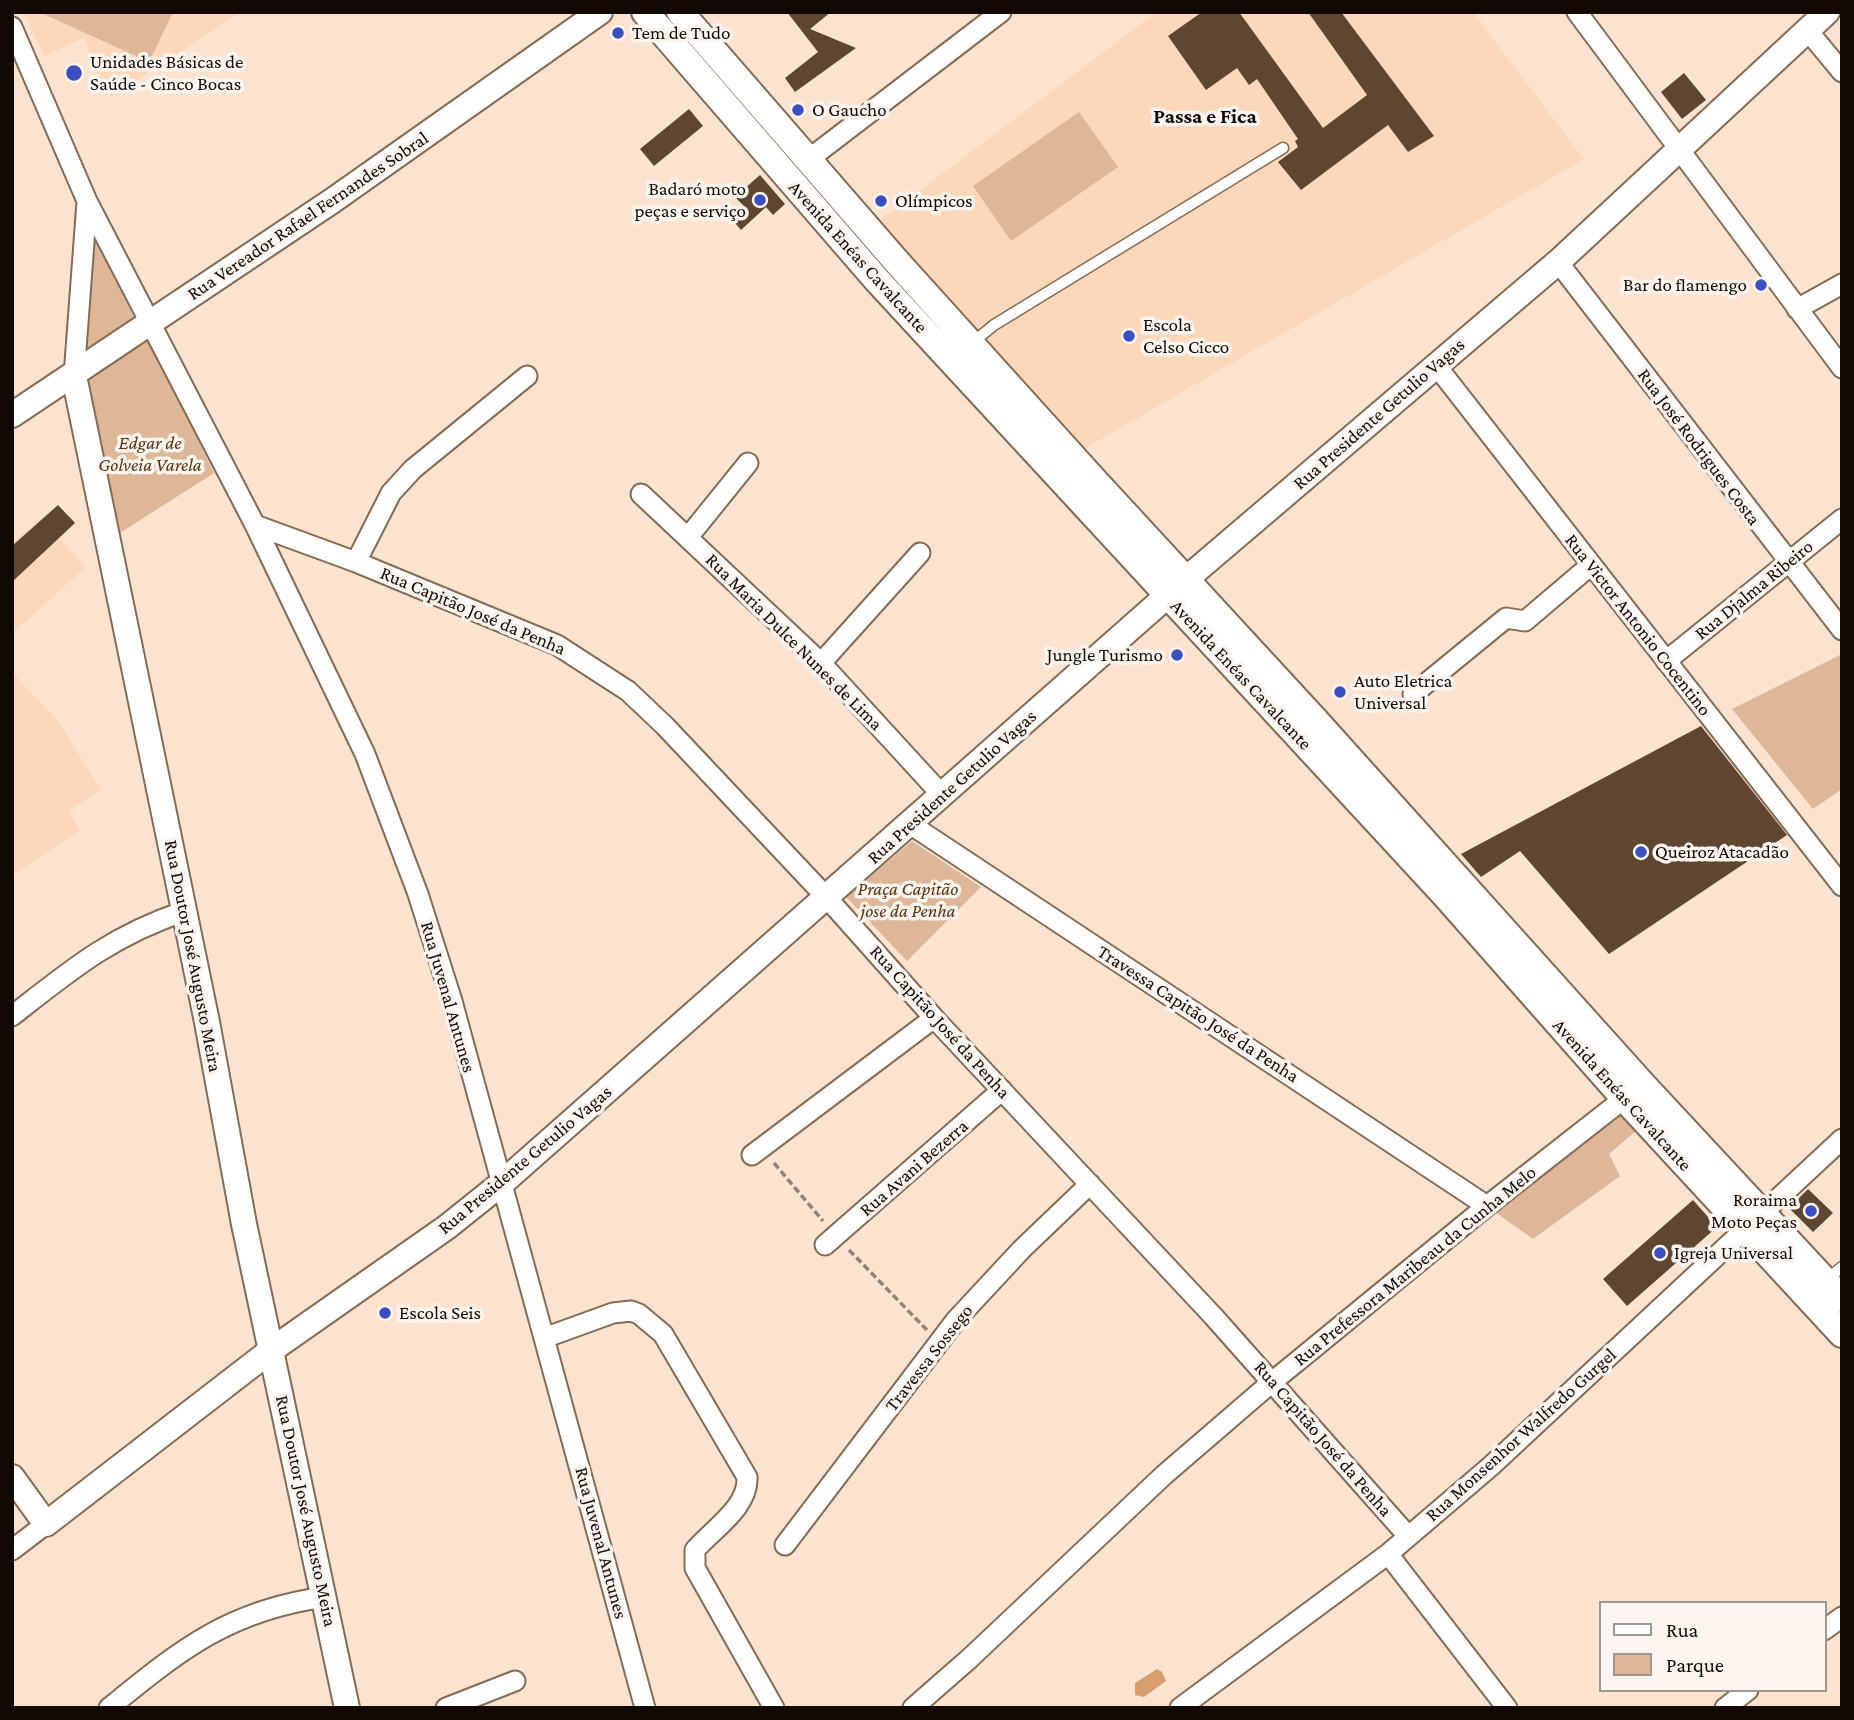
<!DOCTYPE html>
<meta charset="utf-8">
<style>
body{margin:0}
#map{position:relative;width:1854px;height:1720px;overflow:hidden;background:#fce3d0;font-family:"Crimson Pro",serif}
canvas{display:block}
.frame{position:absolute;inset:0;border:14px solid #130903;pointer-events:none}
.legend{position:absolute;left:1599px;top:1601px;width:228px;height:91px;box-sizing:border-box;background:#fbf4ef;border:2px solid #9e9691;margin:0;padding:9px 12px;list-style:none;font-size:21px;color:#130903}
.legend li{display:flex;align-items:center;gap:14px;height:35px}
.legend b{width:35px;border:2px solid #9e9691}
</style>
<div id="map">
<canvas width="1854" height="1720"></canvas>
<div class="frame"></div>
<ul class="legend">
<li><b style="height:9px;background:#fff"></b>Rua</li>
<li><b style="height:19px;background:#ddb798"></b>Parque</li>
</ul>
</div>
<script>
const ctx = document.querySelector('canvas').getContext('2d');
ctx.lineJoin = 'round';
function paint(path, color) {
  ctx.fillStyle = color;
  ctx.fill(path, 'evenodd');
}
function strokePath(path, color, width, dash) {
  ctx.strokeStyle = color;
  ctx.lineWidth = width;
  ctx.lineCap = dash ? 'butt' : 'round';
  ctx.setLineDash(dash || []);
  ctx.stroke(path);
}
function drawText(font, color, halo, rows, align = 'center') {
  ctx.font = font + ' "Crimson Pro",serif';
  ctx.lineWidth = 7;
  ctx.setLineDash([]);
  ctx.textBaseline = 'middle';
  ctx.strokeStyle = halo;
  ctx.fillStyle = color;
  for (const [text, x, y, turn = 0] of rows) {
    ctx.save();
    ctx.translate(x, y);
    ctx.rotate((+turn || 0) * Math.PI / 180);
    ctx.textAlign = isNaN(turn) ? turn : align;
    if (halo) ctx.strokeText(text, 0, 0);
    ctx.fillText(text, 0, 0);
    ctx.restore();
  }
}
paint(new Path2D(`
 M 24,12 L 241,12 L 111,97 L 84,38 L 44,56 Z
 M 1157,12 L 1473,12 L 1584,159 L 1084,449 L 875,224 Z
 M 58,505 L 75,523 L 59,539 L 86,567 L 12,634 L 12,543 Z
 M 12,672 L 58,721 L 101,790 L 69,810 L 80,831 L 12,875 Z`), '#fdd7ba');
paint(new Path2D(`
 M 39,12 L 173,12 L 149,62 Z
 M 1079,112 L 1118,167 L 1011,241 L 973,186 Z
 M 94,239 L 135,319 L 86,353 Z
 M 148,337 L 214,473 L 115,536 L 84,380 Z
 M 1842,654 L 1842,789 L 1813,809 L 1732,709 Z
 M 912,841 L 981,887 L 907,961 L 846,897 Z
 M 1618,1111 L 1637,1130 L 1609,1154 L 1620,1176 L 1533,1239 L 1492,1210 Z`), '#ddb798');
paint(new Path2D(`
 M 1157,1669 L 1162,1672 L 1166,1681 L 1144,1697 L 1135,1695 L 1135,1683 Z`), '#d99e6d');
paint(new Path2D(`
 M 787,12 L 831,12 L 810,29 L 856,48 L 795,92 L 785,78 L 818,52 Z
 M 1202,12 L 1239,12 L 1323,128 L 1367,95 L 1308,12 L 1341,12 L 1434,136 L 1408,152 L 1388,125 L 1301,190 L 1278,162 L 1298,147 L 1295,141 L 1298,139 L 1257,79 L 1249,85 L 1237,68 L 1206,90 L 1168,36 Z
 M 1684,73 L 1706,100 L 1682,119 L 1661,92 Z
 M 689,109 L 703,126 L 654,166 L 640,149 Z
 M 760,175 L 785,204 L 773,215 L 766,207 L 741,230 L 731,218 L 744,206 L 735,197 Z
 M 58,505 L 75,523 L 12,582 L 12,546 Z
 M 1701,726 L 1787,835 L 1609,954 L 1520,851 L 1481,877 L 1461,854 Z
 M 1808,1189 L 1833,1213 L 1813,1232 L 1789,1208 Z
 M 1693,1200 L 1717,1227 L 1627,1306 L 1603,1279 Z`), '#5f4631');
const service = new Path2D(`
 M 972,343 L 994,325 L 1283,148
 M 1826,1280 L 1842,1267`);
const minor = new Path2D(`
 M 1577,12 L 1842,368
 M 12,27 L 87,201 L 255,525 L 365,754 L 418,894 L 452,1001 L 645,1708
 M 1808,31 L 1842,72
 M 809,159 L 1001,12
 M 1558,262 L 1842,630
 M 1797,309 L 1842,284
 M 1435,364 L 1842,886
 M 74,376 L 87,202
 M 641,494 L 821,663 L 942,795
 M 255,525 L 356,562 L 557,645 L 628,691 L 665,726 L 828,899 L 934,1018 L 1214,1317 L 1408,1536
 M 689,536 L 748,463
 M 356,562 L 391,493 L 413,469 L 527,376
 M 1666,661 L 1842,519
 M 821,663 L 920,553
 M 1413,694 L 1506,618 L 1525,621 L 1591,565
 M 910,824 L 1487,1206
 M 12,1016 C 72,969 111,936 185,911
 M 752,1155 L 934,1018
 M 825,1245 L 1002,1090
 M 544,1338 L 613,1313 L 631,1311 L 639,1314 L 663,1334 L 747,1477 C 749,1507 713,1529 695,1550 L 695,1568 L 774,1708
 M 785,1545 L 956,1320 L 1022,1249 L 1090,1184
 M 12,1550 L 46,1524
 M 1388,1554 L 1507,1708
 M 1824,1630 L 1842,1617
 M 109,1708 C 181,1649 230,1610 325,1597
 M 446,1708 L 515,1681
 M 913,1708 L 969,1659 L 1164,1475 L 1272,1382 L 1487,1206 L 1635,1090
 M 1180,1708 L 1388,1554 L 1491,1466 L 1842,1139
 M 1725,1708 L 1748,1690`);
const tertiary = new Path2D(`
 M 74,376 L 207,1022 L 244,1224 L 347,1708
 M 12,415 L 332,201 L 600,12
 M 12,1477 L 46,1524 L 270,1351 L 447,1227 L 502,1183 L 1185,580 L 1558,262 L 1827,12`);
const secondary = new Path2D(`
 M 645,12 L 876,279 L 1445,895 L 1625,1099 L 1842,1334
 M 680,12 L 897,262 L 1092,478 L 1315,720 L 1642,1084 L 1842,1299`);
strokePath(service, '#856a54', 13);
strokePath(minor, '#856a54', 23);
strokePath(tertiary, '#856a54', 28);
strokePath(secondary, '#856a54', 30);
strokePath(new Path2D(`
 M 774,1163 L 823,1221
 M 849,1250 L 927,1330`), '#958275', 3.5, [7, 3.5]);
strokePath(service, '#fff', 10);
strokePath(minor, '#fff', 19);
strokePath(tertiary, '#fff', 24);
strokePath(secondary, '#fff', 26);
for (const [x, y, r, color] of [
 [618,33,7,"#3a4fc1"],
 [74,73,9,"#3a4fc1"],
 [798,110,7,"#3a4fc1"],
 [760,200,7,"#3a4fc1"],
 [881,201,7,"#3a4fc1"],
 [1761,285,7,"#3a4fc1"],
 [1129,336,7,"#3a4fc1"],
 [1177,655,7,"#3a4fc1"],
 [1340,692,7,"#3a4fc1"],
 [1641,852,7,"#3a4fc1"],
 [1811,1211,7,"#3a4fc1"],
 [1660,1253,7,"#3a4fc1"],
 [385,1313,7,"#3a4fc1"]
]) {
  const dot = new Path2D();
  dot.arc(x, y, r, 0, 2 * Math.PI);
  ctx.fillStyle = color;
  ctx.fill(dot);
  strokePath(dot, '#fbf4ef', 2.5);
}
drawText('19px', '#130903', '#fbf4ef', [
 ["Tem de Tudo",632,33],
 ["Unidades Básicas de",90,62],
 ["Saúde - Cinco Bocas",90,84],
 ["O Gaucho",812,110],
 ["Badaró moto",746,189,"right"],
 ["peças e serviço",746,211,"right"],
 ["Olímpicos",895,201],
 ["Bar do flamengo",1747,285,"right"],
 ["Escola",1143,325],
 ["Celso Cicco",1143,347],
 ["Jungle Turismo",1163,655,"right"],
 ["Auto Eletrica",1354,681],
 ["Universal",1354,703],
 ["Queiroz Atacadão",1655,852],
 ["Roraima",1797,1200,"right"],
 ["Moto Peças",1797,1222,"right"],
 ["Igreja Universal",1674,1253],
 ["Escola Seis",399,1313]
], 'left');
drawText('19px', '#130903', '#fbf4ef', [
 ["Rua Vereador Rafael Fernandes Sobral",308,216,-34],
 ["Avenida Enéas Cavalcante",858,257,48],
 ["Rua Presidente Getulio Vagas",1379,414,-41],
 ["Rua José Rodrigues Costa",1699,447,53],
 ["Rua Djalma Ribeiro",1754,590,-39],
 ["Rua Capitão José da Penha",473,611,23],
 ["Rua Victor Antonio Cocentino",1638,625,52],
 ["Rua Maria Dulce Nunes de Lima",794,642,45],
 ["Avenida Enéas Cavalcante",1241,675,47],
 ["Rua Presidente Getulio Vagas",952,787,-42],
 ["Rua Doutor José Augusto Meira",193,956,79],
 ["Rua Juvenal Antunes",448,997,74],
 ["Travessa Capitão José da Penha",1198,1014,33],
 ["Rua Capitão José da Penha",940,1022,48],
 ["Avenida Enéas Cavalcante",1622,1095,48],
 ["Rua Presidente Getulio Vagas",525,1160,-40],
 ["Rua Avani Bezerra",914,1168,-41],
 ["Rua Prefessora Maribeau da Cunha Melo",1415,1266,-39],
 ["Travessa Sossego",929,1358,-52],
 ["Rua Monsenhor Walfredo Gurgel",1521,1435,-42],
 ["Rua Capitão José da Penha",1323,1439,49],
 ["Rua Doutor José Augusto Meira",306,1511,78],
 ["Rua Juvenal Antunes",601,1543,75]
]);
drawText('italic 19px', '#59320b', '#fbf4ef', [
 ["Edgar de",150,443],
 ["Golveia Varela",150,465],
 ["Praça Capitão",908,889],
 ["jose da Penha",908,911]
]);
drawText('bold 21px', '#130903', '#fbf4ef', [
 ["Passa e Fica",1205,117]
]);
</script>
